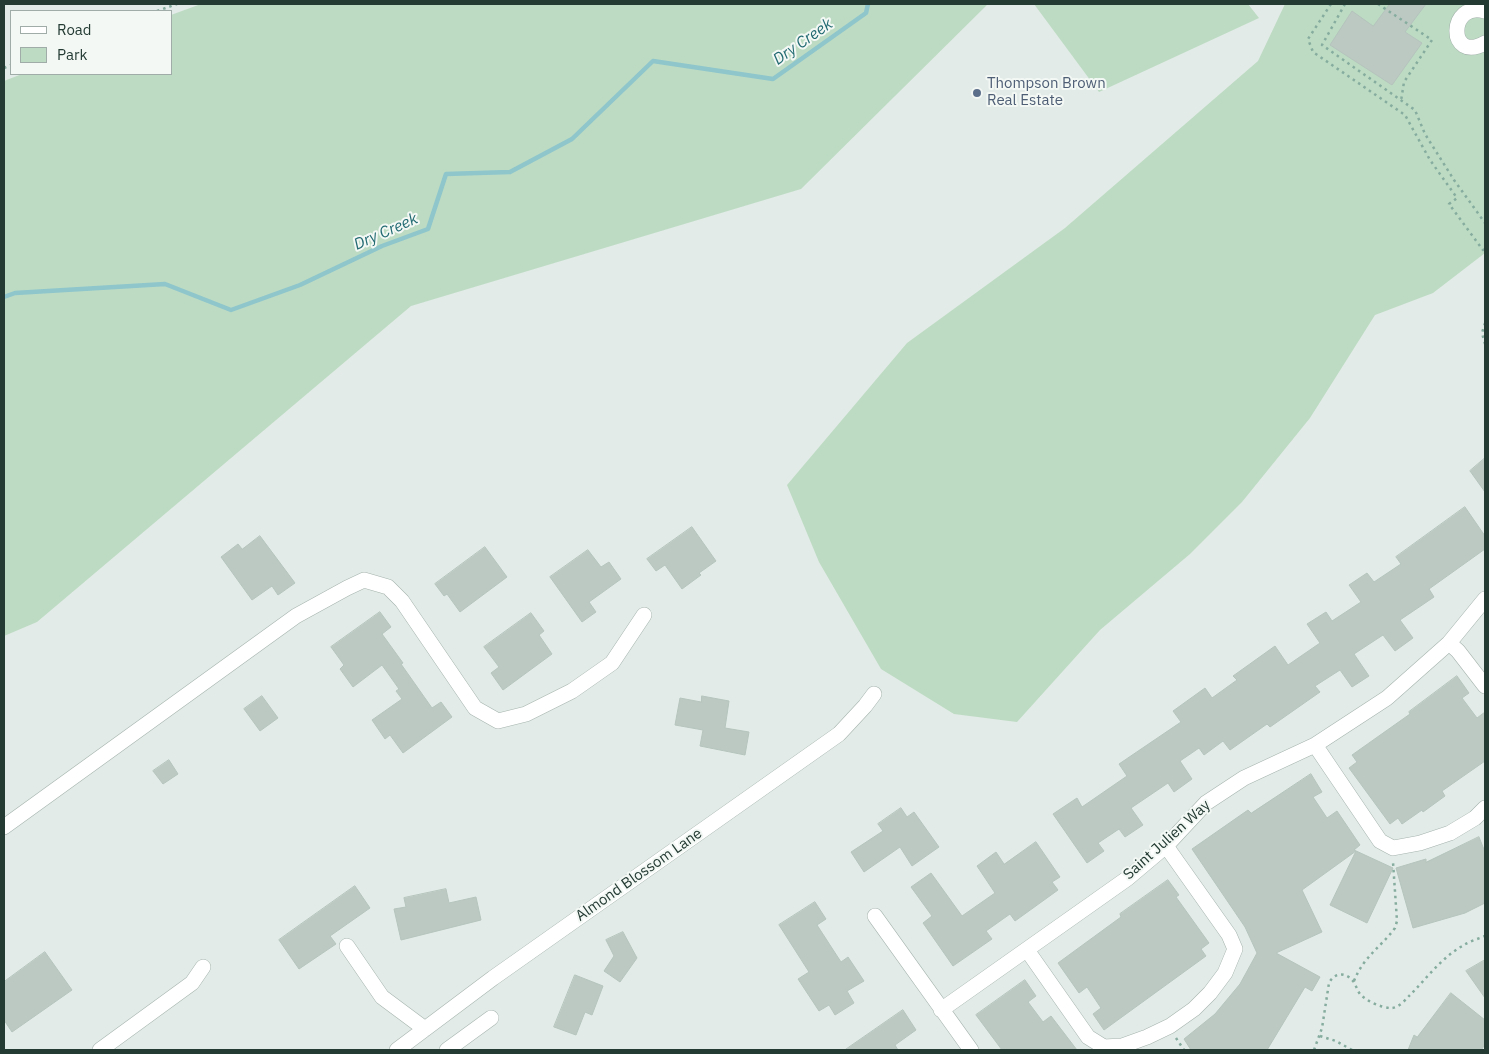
<!DOCTYPE html>
<style>
body{margin:0}
#map{position:relative;width:1489px;height:1054px;overflow:hidden;background:#e2ebe7;font-family:"IBM Plex Sans",sans-serif}
canvas{display:block}
.frame{position:absolute;inset:0;border:5px solid #243b33;pointer-events:none}
.legend{position:absolute;left:10px;top:10px;width:162px;height:65px;box-sizing:border-box;background:#f3f8f5;border:1px solid #a0aca7;margin:0;padding:6px 9px;list-style:none;font-size:15px;color:#243b33}
.legend li{display:flex;align-items:center;gap:10px;height:25px}
.legend b{width:25px;border:1px solid #a0aca7}
</style>
<div id="map">
<canvas width="1489" height="1054"></canvas>
<div class="frame"></div>
<ul class="legend">
<li><b style="height:6px;background:#fff"></b>Road</li>
<li><b style="height:14px;background:#bddbc3"></b>Park</li>
</ul>
</div>
<script>
const ctx = document.querySelector('canvas').getContext('2d');
ctx.lineJoin = 'round';
function paint(path, color) {
  ctx.fillStyle = color;
  ctx.fill(path, 'evenodd');
}
function strokePath(path, color, width, dash) {
  ctx.strokeStyle = color;
  ctx.lineWidth = width;
  ctx.lineCap = dash ? 'butt' : 'round';
  ctx.setLineDash(dash || []);
  ctx.stroke(path);
}
function drawText(font, color, halo, rows, align = 'center') {
  ctx.font = font + ' "IBM Plex Sans",sans-serif';
  ctx.lineWidth = 4;
  ctx.setLineDash([]);
  ctx.textBaseline = 'middle';
  ctx.strokeStyle = halo;
  ctx.fillStyle = color;
  for (const [text, x, y, turn = 0] of rows) {
    ctx.save();
    ctx.translate(x, y);
    ctx.rotate((+turn || 0) * Math.PI / 180);
    ctx.textAlign = isNaN(turn) ? turn : align;
    if (halo) ctx.strokeText(text, 0, 0);
    ctx.fillText(text, 0, 0);
    ctx.restore();
  }
}
paint(new Path2D(`
 M 201,4 L 988,4 L 801,189 L 411,306 L 37,622 L 4,636 L 4,81 L 22,74 L 171,74 L 171,15 Z
 M 1034,4 L 1248,4 L 1259,18 L 1099,92 Z
 M 1285,4 L 1485,4 L 1485,253 L 1433,293 L 1375,315 L 1310,418 L 1242,502 L 1190,554 L 1100,630 L 1017,722 L 954,714 L 881,669 L 819,562 L 787,485 L 907,343 L 1065,228 L 1258,61 Z`), '#bddbc3');
strokePath(new Path2D(`
 M 4,297 L 15,293 L 165,284 L 231,310 L 300,285 L 382,246 L 428,229 L 446,174 L 510,172 L 572,139 L 653,61 L 773,79 L 866,13 L 868,4`), '#8ec6cc', 4.5);
const building = new Path2D(`
 M 1390,4 L 1426,4 L 1405,32 L 1422,43 L 1392,85 L 1330,45 L 1352,11 L 1373,26 Z
 M 1485,458 L 1485,492 L 1470,471 Z
 M 1465,507 L 1485,536 L 1485,549 L 1429,589 L 1434,597 L 1400,620 L 1413,638 L 1395,651 L 1383,635 L 1354,654 L 1369,676 L 1352,687 L 1340,670 L 1315,686 L 1320,692 L 1270,727 L 1267,724 L 1230,750 L 1223,741 L 1204,755 L 1199,748 L 1180,761 L 1192,779 L 1174,792 L 1168,783 L 1131,808 L 1143,825 L 1125,837 L 1119,829 L 1098,843 L 1104,851 L 1087,863 L 1053,814 L 1077,798 L 1082,807 L 1127,776 L 1119,764 L 1181,722 L 1173,711 L 1205,688 L 1212,698 L 1237,680 L 1233,676 L 1275,646 L 1288,665 L 1320,643 L 1307,624 L 1326,612 L 1332,621 L 1361,602 L 1349,585 L 1367,573 L 1374,582 L 1401,564 L 1396,557 Z
 M 692,527 L 716,561 L 699,573 L 701,575 L 682,589 L 665,565 L 656,571 L 647,559 Z
 M 260,536 L 295,583 L 278,595 L 272,586 L 252,600 L 221,557 L 238,544 L 242,549 Z
 M 485,547 L 507,577 L 460,612 L 447,594 L 444,596 L 435,584 Z
 M 588,550 L 601,567 L 609,562 L 621,579 L 589,602 L 596,612 L 582,622 L 550,577 Z
 M 380,612 L 391,627 L 382,634 L 403,663 L 401,664 L 432,708 L 441,702 L 452,717 L 403,753 L 390,735 L 385,739 L 372,720 L 402,699 L 396,691 L 399,689 L 382,665 L 353,687 L 340,669 L 344,665 L 331,647 Z
 M 531,613 L 544,631 L 539,635 L 552,654 L 503,690 L 491,673 L 499,667 L 484,647 Z
 M 1457,676 L 1469,693 L 1462,698 L 1477,718 L 1485,712 L 1485,761 L 1442,791 L 1445,796 L 1423,812 L 1422,810 L 1402,824 L 1398,818 L 1390,824 L 1349,768 L 1357,762 L 1352,755 L 1410,714 L 1409,712 Z
 M 262,696 L 278,718 L 260,731 L 244,709 Z
 M 702,696 L 729,701 L 725,728 L 749,732 L 745,755 L 700,746 L 703,730 L 675,725 L 680,698 L 701,702 Z
 M 169,760 L 178,774 L 163,784 L 153,771 Z
 M 1311,774 L 1322,792 L 1313,797 L 1327,818 L 1337,811 L 1360,845 L 1354,850 L 1393,868 L 1367,923 L 1330,905 L 1356,851 L 1302,890 L 1322,932 L 1276,953 L 1320,977 L 1312,991 L 1305,987 L 1267,1050 L 1191,1050 L 1184,1039 L 1215,1014 L 1240,984 L 1257,953 L 1245,927 L 1192,849 L 1248,810 L 1251,813 Z
 M 901,808 L 907,817 L 914,812 L 939,847 L 912,866 L 900,847 L 864,872 L 851,852 L 883,831 L 878,824 Z
 M 1479,837 L 1485,852 L 1485,903 L 1465,913 L 1413,928 L 1396,868 L 1426,859 L 1426,862 Z
 M 1036,842 L 1060,877 L 1052,882 L 1058,890 L 1015,921 L 1010,914 L 986,931 L 992,939 L 953,966 L 923,923 L 932,916 L 911,887 L 931,873 L 962,916 L 995,893 L 977,866 L 996,852 L 1004,864 Z
 M 1168,880 L 1179,895 L 1176,897 L 1209,943 L 1201,949 L 1206,956 L 1104,1030 L 1093,1014 L 1101,1008 L 1087,987 L 1079,993 L 1058,963 L 1121,917 L 1120,914 Z
 M 355,886 L 370,908 L 330,936 L 336,944 L 299,969 L 279,940 Z
 M 446,889 L 449,903 L 476,897 L 481,920 L 401,940 L 394,909 L 406,907 L 404,898 Z
 M 815,902 L 826,919 L 817,925 L 841,962 L 848,957 L 864,981 L 847,991 L 854,1003 L 835,1015 L 829,1005 L 819,1011 L 798,979 L 809,972 L 779,925 Z
 M 623,932 L 637,958 L 620,982 L 604,971 L 614,956 L 606,940 Z
 M 45,952 L 72,990 L 12,1032 L 4,1020 L 4,982 Z
 M 1485,960 L 1485,998 L 1466,971 Z
 M 575,975 L 603,986 L 592,1015 L 585,1012 L 576,1035 L 554,1027 Z
 M 1025,980 L 1036,996 L 1028,1002 L 1043,1022 L 1051,1016 L 1077,1050 L 1002,1050 L 976,1015 Z
 M 1451,993 L 1485,1020 L 1485,1045 L 1481,1050 L 1408,1050 L 1414,1035 L 1417,1037 Z
 M 903,1010 L 916,1030 L 895,1045 L 898,1050 L 845,1050 Z`);
paint(building, '#bbc9c2');
strokePath(building, '#b5c4bd', 1);
const minor = new Path2D(`
 M 1485,11 C 1448,0 1447,64 1485,43
 M 1449,643 L 1458,651 L 1485,686
 M 1315,745 L 1380,841 L 1393,848 L 1420,843 L 1450,833 L 1475,818 L 1485,808
 M 4,827 L 296,616 L 347,588 L 364,580 L 388,587 L 402,601 L 475,708 L 498,721 L 526,714 L 572,691 L 612,663 L 644,615
 M 875,916 L 971,1050
 M 347,946 L 382,997 L 425,1029
 M 1027,950 L 1088,1037 L 1104,1047 L 1122,1046 L 1147,1037 L 1170,1026 L 1194,1009 L 1210,993 L 1225,973 L 1235,949 L 1229,935 L 1166,846
 M 941,1010 L 1128,878 L 1166,846 L 1206,803 L 1244,778 L 1315,745 L 1387,698 L 1449,643 L 1485,599
 M 100,1050 L 192,983 L 203,967
 M 397,1050 L 493,978 L 839,734 L 865,706 L 874,694
 M 447,1050 L 491,1018`);
strokePath(minor, '#a5b3ad', 16);
strokePath(new Path2D(`
 M 1331,4 L 1308,39 L 1313,52 L 1405,115 L 1430,160 L 1457,198 L 1449,204 L 1483,250 L 1485,249
 M 1345,4 L 1322,45 L 1415,110 L 1425,134 L 1454,180 L 1485,223
 M 1378,4 L 1432,40 L 1404,82 L 1401,101
 M 157,11 L 177,4
 M 4,68 L 11,65
 M 1485,323 L 1482,333 L 1485,344
 M 1354,981 C 1364,956 1380,948 1395,928 L 1397,921 L 1393,862
 M 1320,1036 L 1336,1041 L 1352,1050
 M 1176,1038 L 1184,1050
 M 1314,1050 L 1322,1028 L 1329,983 C 1334,973 1345,971 1353,981 C 1356,985 1357,990 1360,994 C 1366,1001 1382,1008 1391,1008 C 1399,1008 1405,1000 1410,995 C 1427,978 1442,957 1464,945 C 1470,941 1478,939 1485,936`), '#85ac9e', 2.5, [2.5, 4]);
strokePath(minor, '#fff', 15);
for (const [x, y, r, color] of [
 [977,93,5,"#5c6f8a"]
]) {
  const dot = new Path2D();
  dot.arc(x, y, r, 0, 2 * Math.PI);
  ctx.fillStyle = color;
  ctx.fill(dot);
  strokePath(dot, '#f3f8f5', 2);
}
drawText('15px', '#4e5e75', '#f3f8f5', [
 ["Thompson Brown",987,84],
 ["Real Estate",987,101]
], 'left');
drawText('15px', '#243b33', '#f3f8f5', [
 ["Saint Julien Way",1167,840,-42],
 ["Almond Blossom Lane",639,875,-35]
]);
drawText('italic 16px', '#226a72', '#f3f8f5', [
 ["Dry Creek",803,42,-35],
 ["Dry Creek",386,232,-24]
]);
</script>
